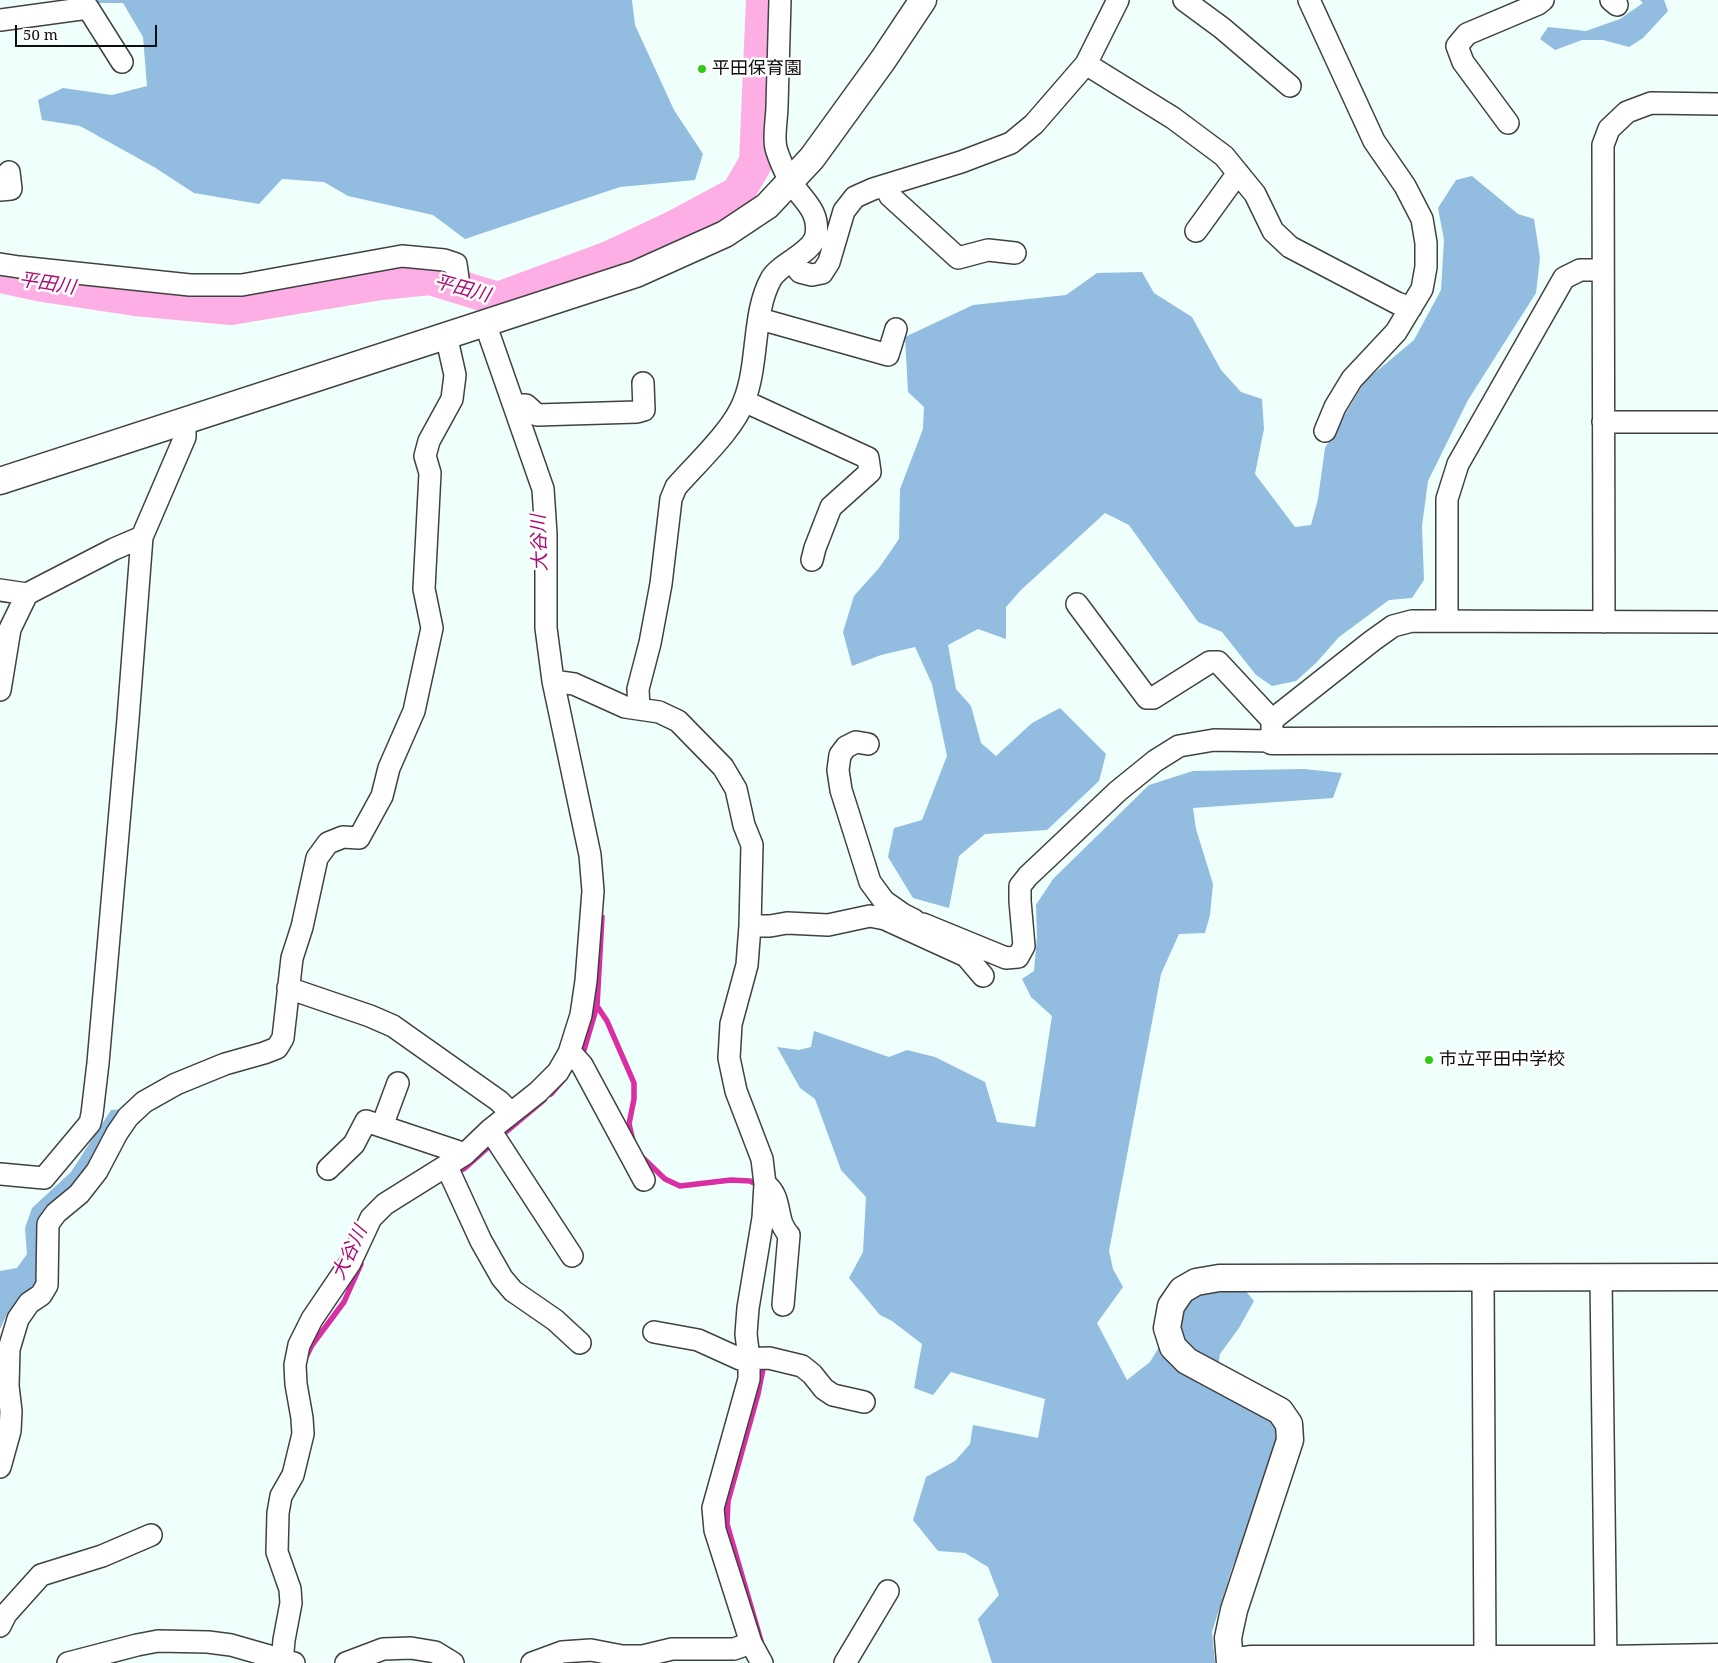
<!DOCTYPE html>
<meta charset="utf-8">
<style>
body{margin:0}
#map{position:relative;width:1718px;height:1663px;overflow:hidden;background:#effffb;font-family:"Noto Serif",serif}
canvas{display:block}
.scale{position:absolute;left:15px;top:25px;width:142px;height:22px;box-sizing:border-box;border:2px solid #0e0e0e;border-top:0;padding-left:6px;font-size:15px;line-height:18px;white-space:nowrap;color:#0e0e0e;-webkit-text-stroke:4px #fff;paint-order:stroke}
</style>
<div id="map">
<canvas width="1718" height="1663"></canvas>
<div class="scale">50 m</div>
</div>
<script>
const ctx = document.querySelector('canvas').getContext('2d');
ctx.lineJoin = 'round';
function paint(path, color) {
  ctx.fillStyle = color;
  ctx.fill(path, 'evenodd');
}
function strokePath(path, color, width, dash) {
  ctx.strokeStyle = color;
  ctx.lineWidth = width;
  ctx.lineCap = dash ? 'butt' : 'round';
  ctx.setLineDash(dash || []);
  ctx.stroke(path);
}
function drawText(font, color, halo, rows, align = 'center') {
  ctx.font = font + ' "Noto Serif","Noto Sans JP",serif';
  ctx.lineWidth = 5;
  ctx.setLineDash([]);
  ctx.textBaseline = 'middle';
  ctx.strokeStyle = halo;
  ctx.fillStyle = color;
  for (const [text, x, y, turn = 0] of rows) {
    ctx.save();
    ctx.translate(x, y);
    ctx.rotate((+turn || 0) * Math.PI / 180);
    ctx.textAlign = isNaN(turn) ? turn : align;
    if (halo) ctx.strokeText(text, 0, 0);
    ctx.fillText(text, 0, 0);
    ctx.restore();
  }
}
paint(new Path2D(`
 M 78,0 L 632,0 L 635,25 L 674,110 L 703,154 L 695,180 L 620,187 L 465,239 L 433,215 L 348,196 L 324,182 L 282,179 L 259,204 L 194,193 L 154,167 L 80,126 L 42,120 L 38,100 L 63,88 L 112,95 L 147,86 L 143,37 L 123,3 L 78,3 Z
 M 1640,0 L 1664,0 L 1668,11 L 1643,38 L 1629,47 L 1603,40 L 1582,40 L 1555,50 L 1540,39 L 1548,27 L 1586,31 L 1620,19 L 1643,3 Z
 M 1472,176 L 1518,214 L 1534,219 L 1540,258 L 1536,293 L 1468,400 L 1428,481 L 1422,526 L 1424,580 L 1412,598 L 1389,600 L 1339,637 L 1316,663 L 1296,681 L 1272,686 L 1256,675 L 1222,632 L 1198,622 L 1129,525 L 1105,513 L 1021,590 L 1006,607 L 1006,639 L 978,629 L 948,645 L 956,689 L 971,706 L 981,743 L 996,756 L 1032,723 L 1060,708 L 1106,754 L 1099,781 L 1047,830 L 985,834 L 959,856 L 949,908 L 913,898 L 888,857 L 894,828 L 922,820 L 947,756 L 932,684 L 915,647 L 881,655 L 852,666 L 843,632 L 854,596 L 879,568 L 899,539 L 900,489 L 923,429 L 924,407 L 908,392 L 905,337 L 973,305 L 1066,295 L 1097,273 L 1142,272 L 1154,293 L 1192,317 L 1221,370 L 1241,392 L 1262,399 L 1264,429 L 1255,474 L 1295,527 L 1311,525 L 1318,499 L 1325,448 L 1365,381 L 1414,340 L 1441,290 L 1444,240 L 1438,208 L 1456,180 Z
 M 1304,769 L 1342,773 L 1333,798 L 1193,808 L 1196,829 L 1213,884 L 1210,915 L 1205,933 L 1179,934 L 1161,974 L 1109,1251 L 1113,1269 L 1123,1287 L 1097,1323 L 1127,1380 L 1150,1362 L 1181,1311 L 1194,1296 L 1244,1289 L 1254,1301 L 1239,1328 L 1220,1354 L 1215,1385 L 1258,1409 L 1277,1425 L 1275,1462 L 1232,1568 L 1212,1632 L 1215,1663 L 992,1663 L 978,1619 L 999,1595 L 988,1567 L 965,1553 L 938,1551 L 913,1520 L 926,1477 L 955,1461 L 970,1444 L 973,1425 L 1038,1438 L 1045,1399 L 951,1372 L 933,1395 L 914,1388 L 922,1344 L 892,1321 L 880,1315 L 849,1278 L 863,1252 L 866,1197 L 841,1170 L 815,1099 L 800,1088 L 777,1047 L 799,1050 L 811,1047 L 814,1031 L 889,1057 L 907,1050 L 935,1057 L 985,1082 L 997,1122 L 1035,1127 L 1052,1016 L 1031,997 L 1022,979 L 1034,971 L 1037,937 L 1036,905 L 1053,879 L 1149,785 L 1193,771 Z
 M 124,1109 L 105,1145 L 66,1195 L 45,1207 L 38,1234 L 39,1276 L 25,1299 L 7,1314 L 0,1329 L 0,1271 L 17,1268 L 27,1254 L 25,1228 L 32,1208 L 71,1172 L 111,1110 Z`), '#92bce0');
strokePath(new Path2D(`
 M 597,1006 L 607,1021 L 634,1083 L 634,1099 L 629,1124 L 633,1141
 M 580,1056 L 584,1050 L 597,1006 L 602,917
 M 551,1094 L 565,1078
 M 500,1137 L 544,1100
 M 641,1156 L 665,1179 L 680,1186 L 731,1180 L 750,1181 L 760,1186
 M 455,1173 L 465,1168 L 493,1143
 M 305,1359 L 312,1345 L 344,1302 L 361,1264
 M 761,1641 L 727,1524 L 728,1501 L 758,1394 L 763,1369`), '#da2ea4', 5.5);
strokePath(new Path2D(`
 M 0,276 L 43,285 L 135,299 L 231,308 L 381,283 L 430,278 L 498,299 L 609,258 L 673,228 L 738,193 L 756,162 L 763,0`), '#fcaee5', 34);
const minor = new Path2D(`
 M 1184,0 L 1222,28 L 1290,86
 M 1309,0 L 1374,141 L 1405,186 L 1422,219 L 1426,243 L 1426,267 L 1422,289 L 1396,332 L 1352,379 L 1335,407 L 1325,431
 M 1611,0 L 1617,5
 M 0,20 L 88,8 L 122,62
 M 1086,64 L 1173,118 L 1224,156 L 1255,194 L 1273,231 L 1290,247 L 1397,303 L 1411,308
 M 1508,123 L 1463,62 L 1457,46 L 1467,34 L 1538,4 L 1543,0
 M 885,186 L 890,196 L 958,258 L 988,250 L 1015,253
 M 0,190 L 11,189 L 9,172
 M 1196,231 L 1238,173
 M 792,261 L 800,272 L 812,275 L 822,273 L 829,262 L 844,211 L 855,197 L 873,189 L 961,162 L 1011,143 L 1034,124 L 1086,64 L 1118,0
 M 0,264 L 19,267 L 190,285 L 242,285 L 402,256 L 444,260 L 456,264 L 458,278
 M 760,319 L 888,355 L 896,329
 M 744,401 L 868,458 L 870,472 L 831,507 L 815,548 L 812,560
 M 514,405 L 526,405 L 537,415 L 637,412 L 644,410 L 643,383
 M 1603,422 L 1718,422
 M 0,590 L 27,594
 M 1447,621 L 1447,499 L 1458,464 L 1564,278 L 1580,270 L 1603,270
 M 1604,622 L 1603,145 L 1609,129 L 1627,112 L 1651,103 L 1718,104
 M 553,681 L 574,684 L 625,707 L 659,712 L 678,721 L 723,767 L 736,789 L 744,825 L 752,845 L 750,926 L 747,965 L 731,1024 L 729,1058 L 736,1091 L 762,1159 L 765,1184 L 763,1218 L 748,1308 L 746,1334 L 749,1359 L 749,1379 L 713,1508 L 715,1530 L 751,1643 L 762,1663
 M 0,690 L 10,629 L 27,594 L 114,549 L 142,537
 M 639,709 L 638,689 L 650,643 L 661,584 L 671,499 L 676,487 C 697,463 734,429 744,401 C 759,364 752,313 771,279 C 780,263 813,253 816,235 C 820,210 802,200 791,182 C 786,175 778,156 776,148 C 773,137 777,118 777,106 C 778,71 779,35 780,0
 M 1272,720 L 1372,641 L 1393,626 L 1412,621 L 1718,622
 M 868,744 L 856,742 L 846,747 L 840,755 L 838,770 L 841,790 L 870,882 L 884,901 L 904,915 L 914,920
 M 923,924 L 1006,958 L 1018,957 L 1024,946 L 1020,901 L 1020,886 L 1028,876 L 1118,791 L 1155,761 L 1179,746 L 1214,740 L 1272,741 L 1272,720 L 1218,662 L 1210,662 L 1153,698 L 1147,698 L 1077,604
 M 750,926 L 770,926 L 787,923 L 828,925 L 870,916 L 885,919 L 966,956 L 983,976
 M 288,988 L 370,1016 L 393,1026 L 499,1101 L 511,1113
 M 569,1053 L 573,1055 L 582,1065 L 644,1180
 M 382,1126 L 398,1083
 M 490,1130 L 572,1256
 M 447,1167 L 481,1241 L 502,1278 L 513,1291 L 555,1320 L 580,1343
 M 328,1169 L 354,1144 L 366,1121 L 465,1154
 M 0,1174 L 44,1178 L 90,1123 L 92,1114 L 98,1063 L 128,719 L 142,537 L 185,437 L 185,419
 M 765,1184 C 779,1194 777,1210 782,1224 C 784,1228 786,1232 789,1235 L 783,1305
 M 1483,1278 L 1485,1658
 M 1601,1278 L 1606,1663
 M 654,1332 L 698,1340 L 740,1359 L 769,1358 L 802,1366 L 812,1374 L 824,1389 L 833,1395 L 864,1402
 M 0,1467 L 10,1431 L 11,1411 L 8,1386 L 9,1349 L 18,1319 L 29,1303 L 41,1295 L 47,1285 L 48,1224 L 56,1213 L 79,1194 L 97,1171 L 117,1133 L 128,1117 L 144,1102 L 176,1084 L 225,1064 L 264,1053 L 277,1048 L 283,1038 L 292,958 L 302,927 L 317,858 L 328,843 L 343,837 L 359,838 L 382,796 L 389,768 L 414,711 L 432,628 L 424,589 L 430,473 L 425,456 L 429,441 L 452,399 L 455,375 L 446,335
 M 0,1626 L 6,1614 L 41,1575 L 102,1556 L 151,1535
 M 68,1663 L 137,1645 L 158,1641 L 208,1642 L 231,1645 L 294,1663
 M 282,1663 L 284,1640 L 291,1603 L 290,1589 L 277,1552 L 278,1513 L 281,1496 L 293,1475 L 303,1434 L 302,1418 L 296,1384 L 295,1365 L 299,1345 L 312,1319 L 350,1263 L 371,1218 L 385,1204 L 465,1154 L 490,1130 L 538,1092 L 558,1072 L 569,1053 L 581,1015 L 586,981 L 593,891 L 590,855 L 553,681 L 546,628 L 546,534 L 543,489 L 485,323
 M 346,1663 L 383,1649 L 411,1648 L 435,1652 L 453,1663
 M 532,1663 L 562,1652 L 591,1650 L 622,1656 L 643,1656 L 672,1649 L 734,1649 L 751,1643
 M 845,1663 L 888,1591`);
const tertiary = new Path2D(`
 M 0,481 L 636,274 L 725,234 L 767,206 L 812,158 L 883,60 L 923,0
 M 1272,741 L 1718,740
 M 1230,1662 L 1250,1659 L 1606,1659 L 1718,1657
 M 1230,1663 L 1228,1638 L 1234,1610 L 1290,1440 L 1289,1424 L 1280,1411 L 1187,1361 L 1173,1347 L 1167,1328 L 1171,1306 L 1182,1290 L 1196,1282 L 1219,1278 L 1718,1277`);
strokePath(minor, '#414141', 24);
strokePath(tertiary, '#414141', 29);
strokePath(minor, '#fff', 21);
strokePath(tertiary, '#fff', 26);
for (const [x, y, r, color] of [
 [702,69,5,"#30cc18"],
 [1429,1060,5,"#30cc18"]
]) {
  const dot = new Path2D();
  dot.arc(x, y, r, 0, 2 * Math.PI);
  ctx.fillStyle = color;
  ctx.fill(dot);
  strokePath(dot, '#fff', 2);
}
drawText('18px', '#0e0e0e', '#fff', [
 ["平田保育園",712,69],
 ["市立平田中学校",1439,1060]
], 'left');
drawText('italic 19px', '#ac0b73', '#fff', [
 ["平田川",47,284,9],
 ["平田川",462,289,15],
 ["大谷川",540,543,-92],
 ["大谷川",350,1253,-65]
]);
</script>
